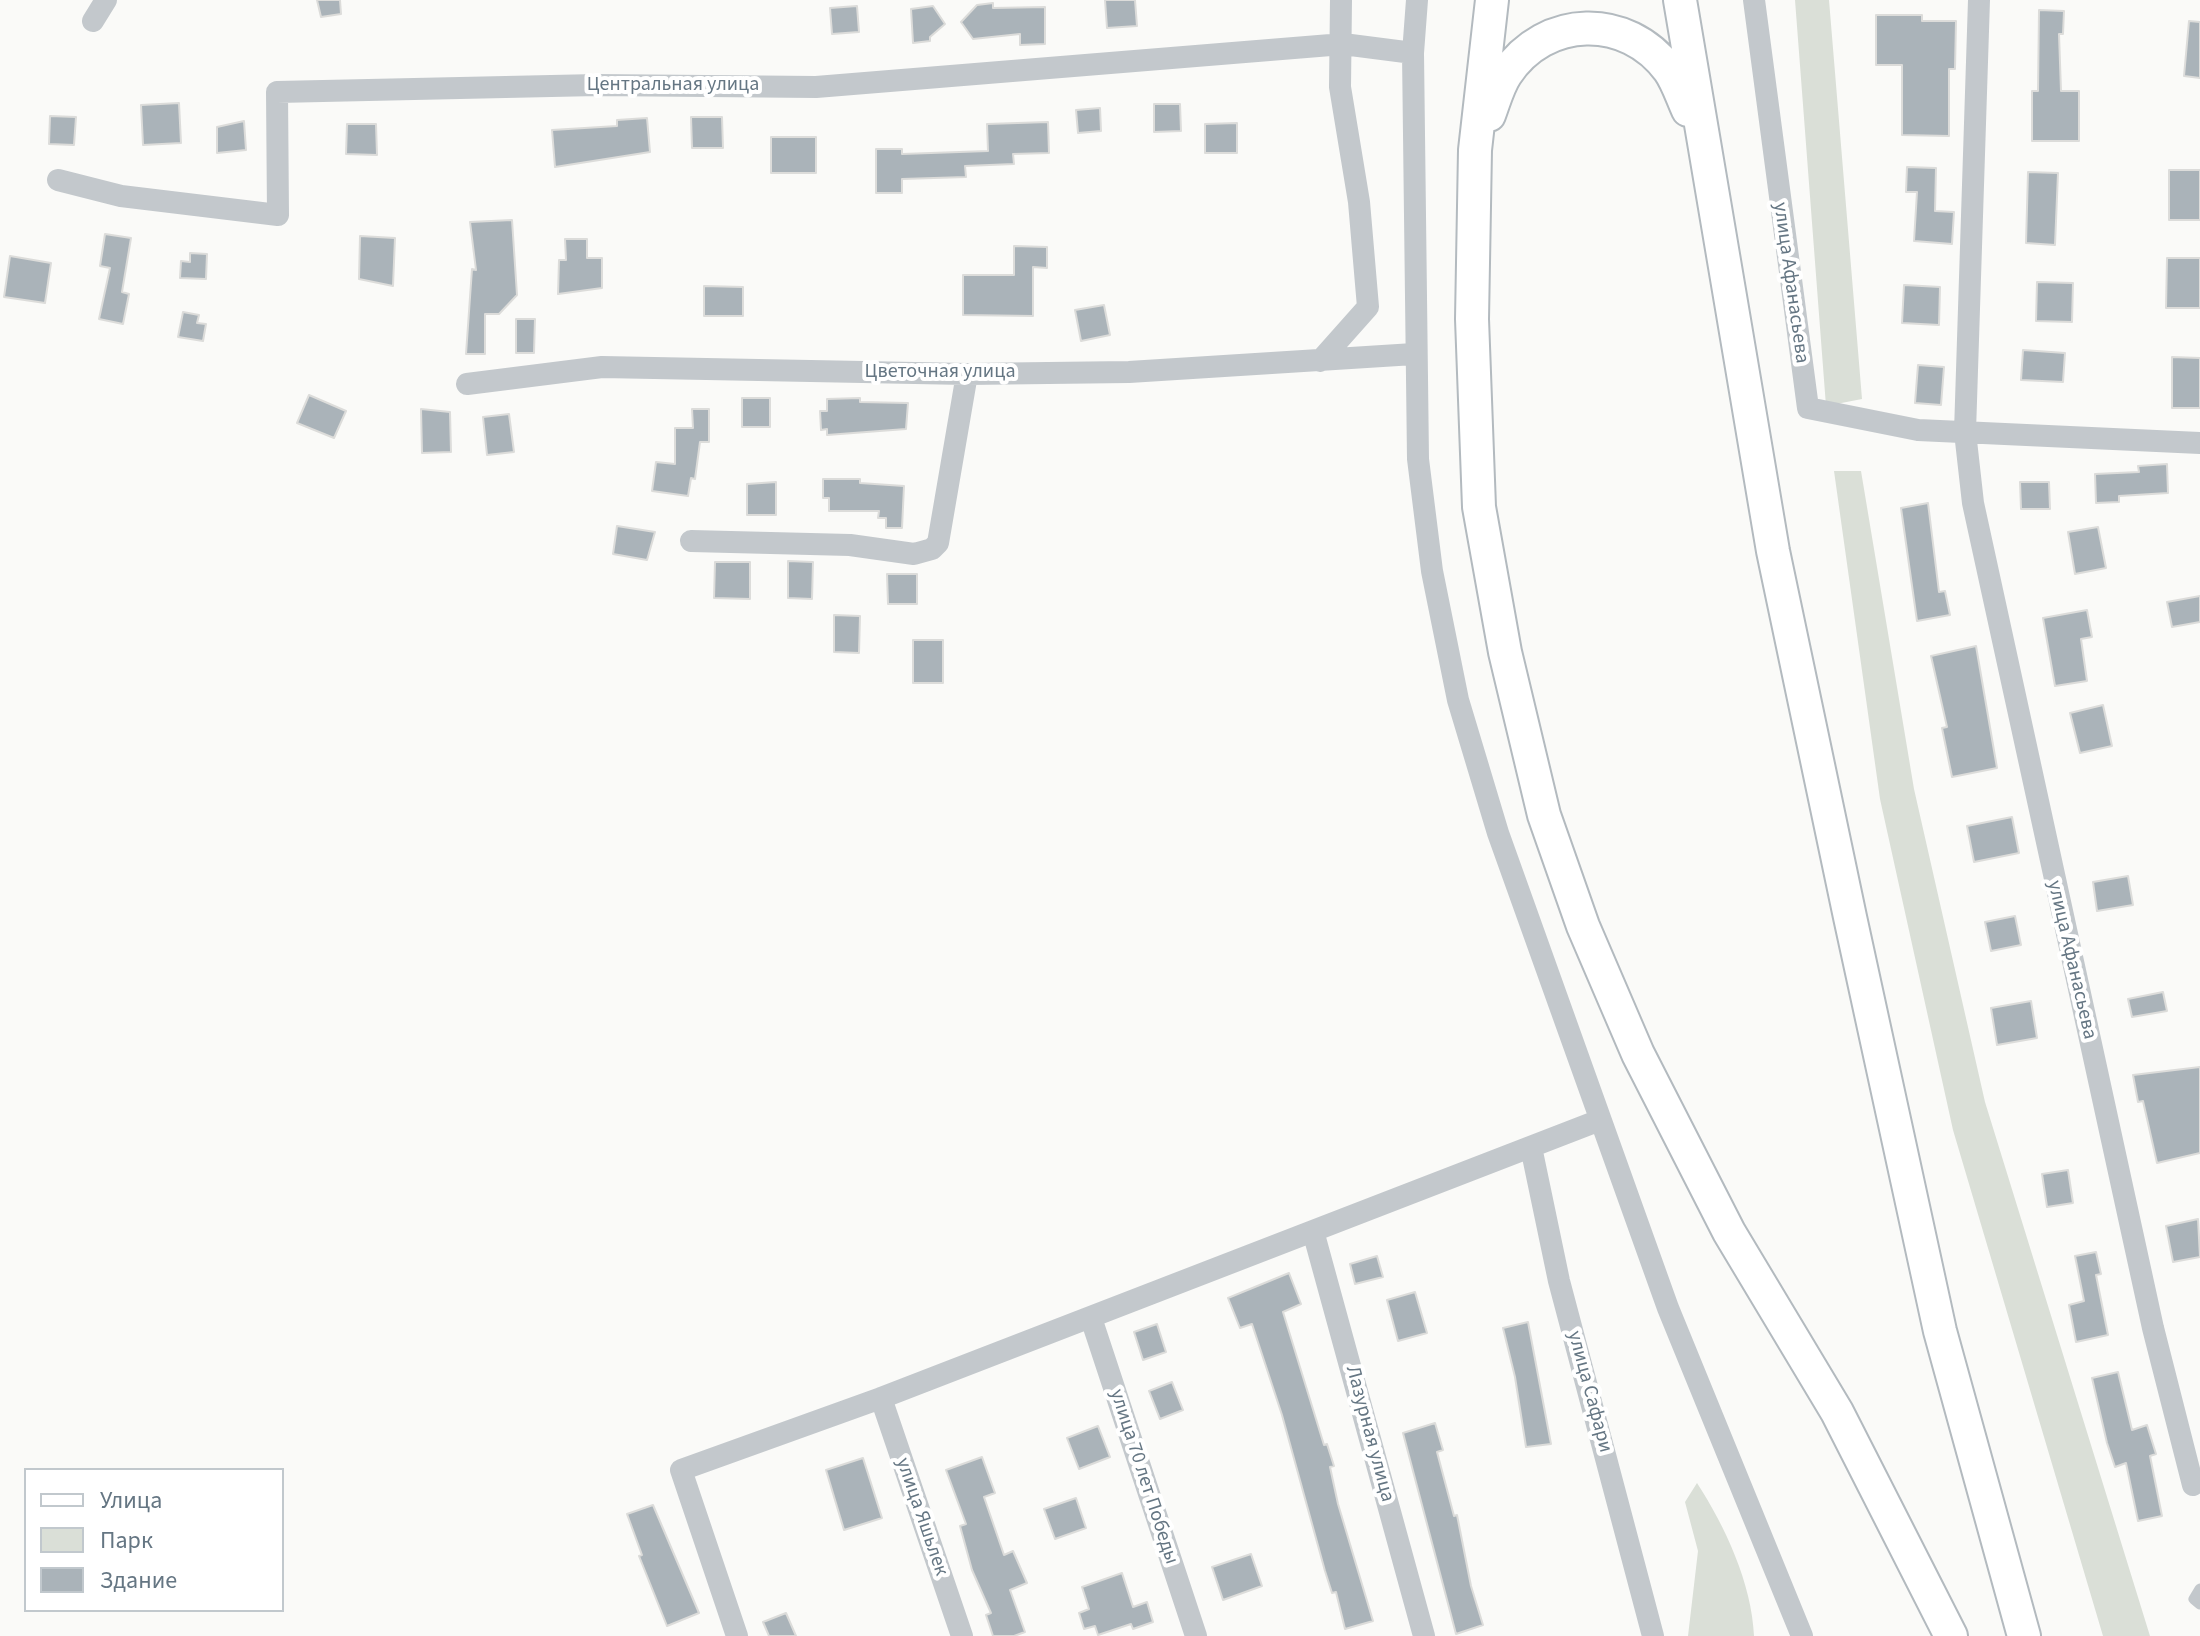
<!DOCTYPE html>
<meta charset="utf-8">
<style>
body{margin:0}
#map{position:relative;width:2200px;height:1636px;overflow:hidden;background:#fafaf8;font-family:"Source Sans 3",sans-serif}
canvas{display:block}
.legend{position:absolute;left:24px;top:1468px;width:260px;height:144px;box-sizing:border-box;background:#fff;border:2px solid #c1c8cd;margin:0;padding:10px 14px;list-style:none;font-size:24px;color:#657683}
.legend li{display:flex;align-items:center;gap:16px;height:40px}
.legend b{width:40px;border:2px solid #c1c8cd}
</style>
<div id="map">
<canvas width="2200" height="1636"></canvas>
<ul class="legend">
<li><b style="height:10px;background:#fff"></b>Улица</li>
<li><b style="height:22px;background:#dadfd7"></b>Парк</li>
<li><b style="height:22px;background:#aab3b9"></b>Здание</li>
</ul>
</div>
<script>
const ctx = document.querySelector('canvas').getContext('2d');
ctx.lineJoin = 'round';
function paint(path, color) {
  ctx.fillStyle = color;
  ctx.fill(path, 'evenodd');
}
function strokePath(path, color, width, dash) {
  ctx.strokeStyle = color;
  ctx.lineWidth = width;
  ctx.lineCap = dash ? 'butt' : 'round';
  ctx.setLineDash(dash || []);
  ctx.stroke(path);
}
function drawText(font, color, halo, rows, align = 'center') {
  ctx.font = font + ' "Source Sans 3",sans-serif';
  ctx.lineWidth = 8;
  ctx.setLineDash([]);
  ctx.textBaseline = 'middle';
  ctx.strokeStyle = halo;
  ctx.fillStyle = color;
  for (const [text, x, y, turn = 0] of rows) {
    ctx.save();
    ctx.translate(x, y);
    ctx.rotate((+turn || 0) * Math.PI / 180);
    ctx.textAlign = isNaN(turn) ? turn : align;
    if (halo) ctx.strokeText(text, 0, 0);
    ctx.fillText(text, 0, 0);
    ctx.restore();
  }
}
paint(new Path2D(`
 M 1795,0 L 1829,0 L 1862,399 L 1826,406 Z
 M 1834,471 L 1861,471 L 1914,789 L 1985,1102 L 2150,1636 L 2103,1636 L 1953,1130 L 1880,799 Z
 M 1697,1483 C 1725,1526 1752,1584 1754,1636 L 1688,1636 L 1698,1551 L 1685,1502 Z`), '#dadfd7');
const building = new Path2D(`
 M 317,0 L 340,0 L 341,14 L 321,17 Z
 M 1105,0 L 1135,0 L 1137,26 L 1107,28 Z
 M 993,3 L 993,8 L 1045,7 L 1045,44 L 1020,45 L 1020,34 L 973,39 L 961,22 L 977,5 Z
 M 857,6 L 859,32 L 832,34 L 830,8 Z
 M 933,6 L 945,24 L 930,37 L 930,41 L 913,43 L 911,9 Z
 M 2039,10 L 2064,11 L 2063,34 L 2059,34 L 2061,91 L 2079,91 L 2079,141 L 2032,141 L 2032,91 L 2038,91 Z
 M 1876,15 L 1922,15 L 1922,21 L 1956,21 L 1955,69 L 1949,69 L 1949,136 L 1902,135 L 1902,65 L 1876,65 Z
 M 2189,21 L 2200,22 L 2200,78 L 2184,76 Z
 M 179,103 L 181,143 L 143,145 L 141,105 Z
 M 1154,104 L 1180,104 L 1181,131 L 1154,132 Z
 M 1100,108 L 1101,131 L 1078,133 L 1076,110 Z
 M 50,116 L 76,117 L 74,145 L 49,144 Z
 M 691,117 L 722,117 L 723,148 L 692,148 Z
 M 647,118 L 650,152 L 555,167 L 552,130 L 617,126 L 617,120 Z
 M 244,121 L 246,150 L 217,153 L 217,127 Z
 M 1048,122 L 1049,153 L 1013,154 L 1014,164 L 965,166 L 966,177 L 902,179 L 902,193 L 876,193 L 876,149 L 902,149 L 902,154 L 988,151 L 987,124 Z
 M 1237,123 L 1237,153 L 1205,153 L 1205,124 Z
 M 347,124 L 376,124 L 377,155 L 346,154 Z
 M 771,137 L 816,137 L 816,173 L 771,173 Z
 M 1907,167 L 1936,168 L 1935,211 L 1954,212 L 1952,244 L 1914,241 L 1917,192 L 1906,192 Z
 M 2169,170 L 2200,170 L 2200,220 L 2169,220 Z
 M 2028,172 L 2058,173 L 2055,245 L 2026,243 Z
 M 512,220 L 517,295 L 499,314 L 485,314 L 485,354 L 466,354 L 472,269 L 476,270 L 470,222 Z
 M 105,234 L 131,238 L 122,292 L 129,294 L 123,324 L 99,319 L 110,268 L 100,266 Z
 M 360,236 L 395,238 L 393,286 L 359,279 Z
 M 565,239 L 587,239 L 587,258 L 602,258 L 602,288 L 558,294 L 559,260 L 566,260 Z
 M 1014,246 L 1047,247 L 1047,268 L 1033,267 L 1033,316 L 963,315 L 963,275 L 1014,275 Z
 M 190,253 L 207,254 L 206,279 L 180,278 L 181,261 L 190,262 Z
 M 10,256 L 51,263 L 45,303 L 4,297 Z
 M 2167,258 L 2200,258 L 2200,308 L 2166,308 Z
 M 2037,282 L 2073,283 L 2072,322 L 2036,321 Z
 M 1904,285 L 1940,287 L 1939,325 L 1902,323 Z
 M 704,286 L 743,287 L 743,316 L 704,316 Z
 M 1104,305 L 1110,335 L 1081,341 L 1075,310 Z
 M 183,312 L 199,315 L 197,323 L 206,324 L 203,341 L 178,337 Z
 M 516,319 L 535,319 L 534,353 L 516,353 Z
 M 2023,350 L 2065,353 L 2063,382 L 2021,380 Z
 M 2172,357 L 2200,358 L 2200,408 L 2172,408 Z
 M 1918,365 L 1944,367 L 1941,405 L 1915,403 Z
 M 309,395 L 346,411 L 334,438 L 297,423 Z
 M 742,398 L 770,398 L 770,427 L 742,427 Z
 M 860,398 L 860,402 L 908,403 L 906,429 L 827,435 L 827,429 L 821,430 L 820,411 L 827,411 L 827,399 Z
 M 421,409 L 450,412 L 451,452 L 422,453 Z
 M 692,409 L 709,409 L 709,442 L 700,442 L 695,479 L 691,478 L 688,496 L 652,491 L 656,462 L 675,464 L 675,428 L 693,428 Z
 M 509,414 L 514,452 L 487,455 L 483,417 Z
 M 2167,464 L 2168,493 L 2119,496 L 2119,502 L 2096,503 L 2095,474 L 2139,472 L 2138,466 Z
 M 823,479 L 860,479 L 860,483 L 904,486 L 902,528 L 886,528 L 886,518 L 878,518 L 879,511 L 829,511 L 829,498 L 823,498 Z
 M 776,482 L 776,515 L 747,515 L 747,484 Z
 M 2020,482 L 2049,482 L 2050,509 L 2021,509 Z
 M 1928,503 L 1939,592 L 1945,591 L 1950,615 L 1917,621 L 1901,508 Z
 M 617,526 L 655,532 L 647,560 L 613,554 Z
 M 2098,527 L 2106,568 L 2075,574 L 2068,532 Z
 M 788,561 L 813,562 L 812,599 L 788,598 Z
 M 715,562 L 750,562 L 750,599 L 714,598 Z
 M 887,574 L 917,574 L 917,604 L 888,604 Z
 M 2200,596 L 2200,622 L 2172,627 L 2167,602 Z
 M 2087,610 L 2092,637 L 2081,639 L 2087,681 L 2055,686 L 2043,618 Z
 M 834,615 L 860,616 L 859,653 L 834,652 Z
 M 913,640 L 943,640 L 943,683 L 913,683 Z
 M 1976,646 L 1997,768 L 1952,777 L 1942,728 L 1947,727 L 1931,656 Z
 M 2103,705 L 2112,746 L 2080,753 L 2070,713 Z
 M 2012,817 L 2019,853 L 1974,862 L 1967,826 Z
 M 2128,876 L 2133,905 L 2097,911 L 2093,882 Z
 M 2015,916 L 2021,945 L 1991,951 L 1985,922 Z
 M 2163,992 L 2167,1011 L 2132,1017 L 2128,999 Z
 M 2031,1001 L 2037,1038 L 1997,1045 L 1991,1008 Z
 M 2200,1067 L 2200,1153 L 2157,1163 L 2143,1101 L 2138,1102 L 2133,1075 Z
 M 2068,1170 L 2073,1203 L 2047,1207 L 2042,1174 Z
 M 2198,1219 L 2200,1257 L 2173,1262 L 2166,1226 Z
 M 2096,1252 L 2101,1274 L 2096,1275 L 2108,1335 L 2076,1342 L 2069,1305 L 2084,1301 L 2075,1256 Z
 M 1377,1256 L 1383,1277 L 1355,1284 L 1350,1264 Z
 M 1289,1273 L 1301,1304 L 1283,1312 L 1324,1445 L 1327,1444 L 1334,1466 L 1330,1467 L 1338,1504 L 1373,1621 L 1345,1629 L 1336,1592 L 1332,1593 L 1325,1571 L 1282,1415 L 1252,1324 L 1240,1328 L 1228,1298 Z
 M 1415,1292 L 1427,1333 L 1398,1341 L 1387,1300 Z
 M 1528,1322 L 1551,1444 L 1526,1447 L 1515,1377 L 1503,1328 Z
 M 1157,1324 L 1166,1352 L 1143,1360 L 1134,1332 Z
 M 2118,1372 L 2132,1430 L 2147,1425 L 2156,1454 L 2150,1456 L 2162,1516 L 2138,1521 L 2126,1463 L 2115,1467 L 2107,1443 L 2092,1378 Z
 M 1172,1382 L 1183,1410 L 1160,1419 L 1149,1391 Z
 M 1435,1423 L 1443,1450 L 1437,1452 L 1454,1516 L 1457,1515 L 1471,1586 L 1483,1625 L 1456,1634 L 1403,1433 Z
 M 1098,1426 L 1110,1457 L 1079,1469 L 1067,1438 Z
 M 982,1457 L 995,1493 L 984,1497 L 1004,1555 L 1013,1551 L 1027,1583 L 1010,1590 L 1025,1632 L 1014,1636 L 993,1636 L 986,1615 L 991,1613 L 972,1570 L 960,1526 L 966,1524 L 946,1470 Z
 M 863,1458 L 882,1518 L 844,1530 L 826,1470 Z
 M 1076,1498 L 1086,1528 L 1055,1539 L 1044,1509 Z
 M 653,1505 L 699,1613 L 667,1626 L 639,1556 L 642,1555 L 627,1514 Z
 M 1251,1554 L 1262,1586 L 1223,1600 L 1212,1567 Z
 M 1122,1573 L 1133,1607 L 1147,1602 L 1153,1622 L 1133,1629 L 1131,1624 L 1098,1635 L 1095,1626 L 1084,1629 L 1079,1613 L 1089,1609 L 1082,1587 Z
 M 786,1613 L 796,1636 L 769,1636 L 763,1622 Z`);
paint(building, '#aab3b9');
strokePath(building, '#dcdcda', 2);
const secondary = new Path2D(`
 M 1492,0 L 1475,150 L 1472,319 L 1479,507 L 1505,652 L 1544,815 L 1583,926 L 1638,1054 L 1729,1232 L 1837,1412 L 1951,1636
 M 1680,0 L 1773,551 L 1850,917 L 1940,1331 L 2024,1636
 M 1489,115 C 1494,102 1498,86 1506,74 C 1545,15 1627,13 1669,70 C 1677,81 1682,97 1688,110`);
strokePath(secondary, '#b3babf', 36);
strokePath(new Path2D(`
 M 2200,1589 L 2194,1599 L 2200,1604`), '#c3c8cc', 11);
strokePath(new Path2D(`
 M 1417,0 L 1413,53 L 1418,459 L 1432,571 L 1458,700 L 1498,833 L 1668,1308 L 1802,1636
 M 1754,0 L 1808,408 L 1918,430 L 2200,443
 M 1979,0 L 1965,432 L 1973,503 L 2153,1328 L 2193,1485
 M 93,21 L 106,0
 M 58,180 L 121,196 L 278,215 L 277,92 L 597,85 L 816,87 L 1343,44 L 1413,53
 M 1320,361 L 1368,307 L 1359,202 L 1340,87 L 1341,0
 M 467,384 L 602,367 L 967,374 L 1129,372 L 1414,354
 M 691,541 L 850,545 L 914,554 L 932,549 L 938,543 L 967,374
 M 1531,1147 L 1559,1281 L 1653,1636
 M 1313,1231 L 1424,1636
 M 1091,1318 L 1196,1636
 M 881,1398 L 962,1636
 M 737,1636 L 681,1470 L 881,1398 L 1600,1120`), '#c3c8cc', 22);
strokePath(secondary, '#fff', 32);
drawText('20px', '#657683', '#fff', [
 ["Центральная улица",673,86],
 ["улица Афанасьева",1790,283,82],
 ["Цветочная улица",940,373],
 ["улица Афанасьева",2071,960,77],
 ["улица Сафари",1589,1392,75],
 ["Лазурная улица",1369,1434,75],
 ["улица 70 лет Победы",1143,1477,72],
 ["улица Яшьлек",921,1517,71]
]);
</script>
